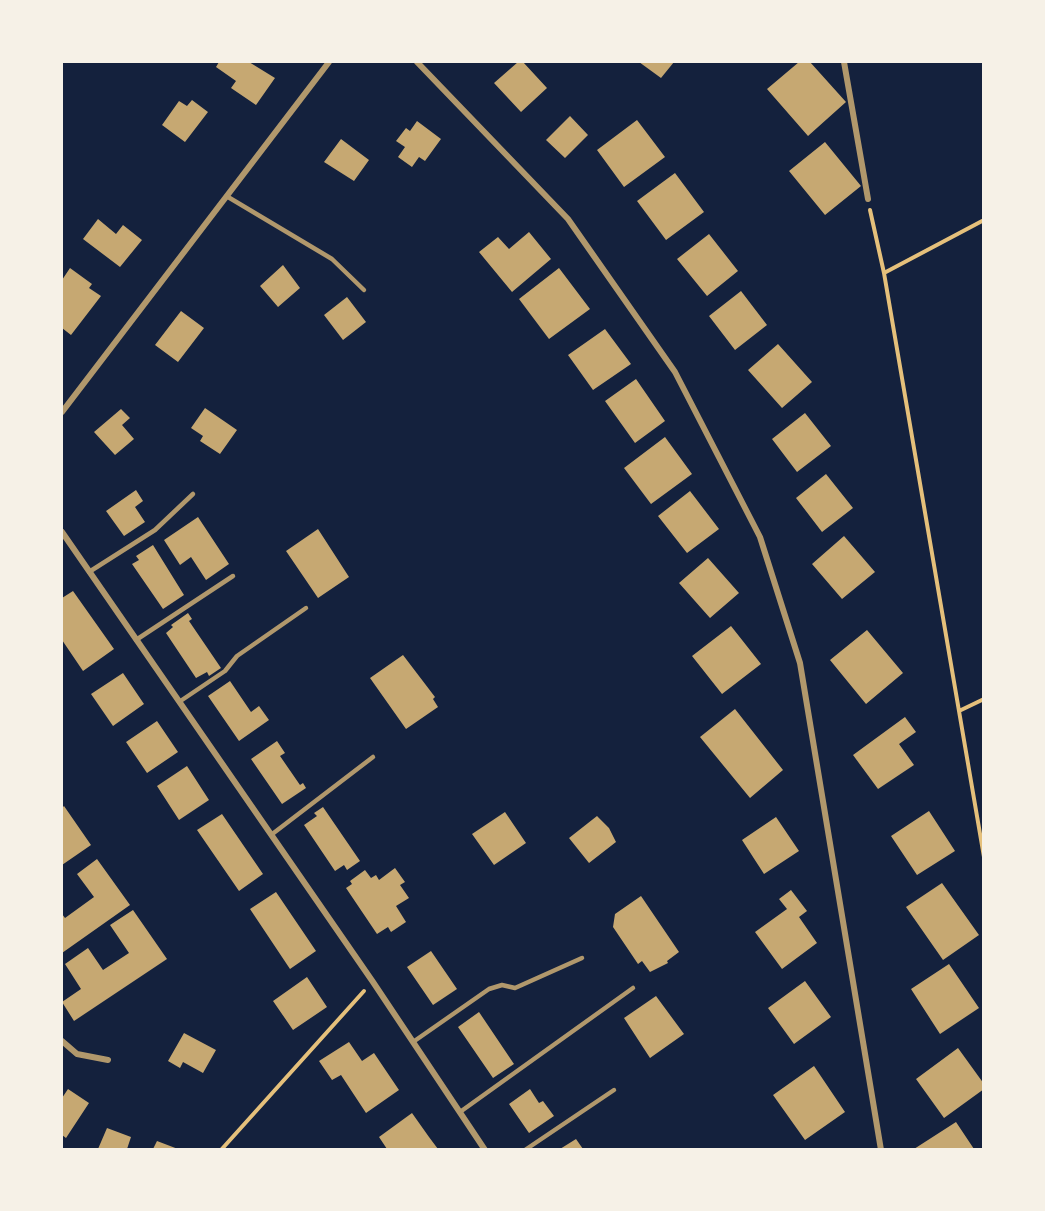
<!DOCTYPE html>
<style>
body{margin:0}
#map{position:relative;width:1045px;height:1211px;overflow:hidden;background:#14213d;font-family:"Fira Sans",sans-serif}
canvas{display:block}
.frame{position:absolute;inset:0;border:63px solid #f6f1e7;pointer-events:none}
</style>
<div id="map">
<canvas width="1045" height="1211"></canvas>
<div class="frame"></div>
</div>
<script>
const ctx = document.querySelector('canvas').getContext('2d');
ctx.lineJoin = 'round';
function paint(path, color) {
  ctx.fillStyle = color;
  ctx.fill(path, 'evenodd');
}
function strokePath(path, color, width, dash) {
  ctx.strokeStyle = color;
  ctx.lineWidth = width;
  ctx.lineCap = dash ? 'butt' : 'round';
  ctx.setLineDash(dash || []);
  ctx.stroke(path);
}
paint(new Path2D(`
 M 219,62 L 249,62 L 275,78 L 256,105 L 231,88 L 236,81 L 216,67 Z
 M 518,62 L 523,62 L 547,88 L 521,112 L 494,83 Z
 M 639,62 L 674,62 L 661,78 Z
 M 799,62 L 810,62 L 846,102 L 808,136 L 767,89 Z
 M 192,100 L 208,112 L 185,142 L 162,125 L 179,101 L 187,106 Z
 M 570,116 L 588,135 L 565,158 L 546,140 Z
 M 637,120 L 665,157 L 624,187 L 597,150 Z
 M 417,121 L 441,139 L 425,161 L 419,157 L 412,167 L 398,157 L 405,147 L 396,141 L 406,128 L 410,131 Z
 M 341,139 L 369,160 L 354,181 L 324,162 Z
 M 825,142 L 861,186 L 825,215 L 789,171 Z
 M 675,173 L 704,212 L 666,240 L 637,201 Z
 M 98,219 L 116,234 L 123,225 L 142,240 L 120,267 L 83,239 Z
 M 529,232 L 551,259 L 512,292 L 479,252 L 498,237 L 509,249 Z
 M 709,234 L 738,271 L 707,296 L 677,259 Z
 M 283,265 L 300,288 L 278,307 L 260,286 Z
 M 70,268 L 92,284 L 89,288 L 101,296 L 71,335 L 62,328 L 62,280 Z
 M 559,268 L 590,309 L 549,339 L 519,299 Z
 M 741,291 L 767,325 L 735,350 L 709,316 Z
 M 347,297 L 366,322 L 343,340 L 324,315 Z
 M 181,311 L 204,328 L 178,362 L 155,345 Z
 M 605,329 L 631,364 L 593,390 L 568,355 Z
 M 778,344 L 812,382 L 782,408 L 748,370 Z
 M 636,379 L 665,421 L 635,443 L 605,401 Z
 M 205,408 L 237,430 L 220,454 L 200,441 L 203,436 L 191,428 Z
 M 121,409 L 130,418 L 122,425 L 134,439 L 115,455 L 94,432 Z
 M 805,413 L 831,446 L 797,472 L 772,439 Z
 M 665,437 L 692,474 L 651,504 L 624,468 Z
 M 826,474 L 853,508 L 822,532 L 796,498 Z
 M 136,490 L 143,501 L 135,507 L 145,522 L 124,536 L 106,511 Z
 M 690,491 L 719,529 L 687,553 L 658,516 Z
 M 198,517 L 229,564 L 206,580 L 191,557 L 180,565 L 164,540 Z
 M 318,529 L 349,577 L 318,598 L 286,551 Z
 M 844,536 L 875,572 L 842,599 L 812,564 Z
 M 153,545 L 184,595 L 163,609 L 132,564 L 139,560 L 136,556 Z
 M 708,558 L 739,593 L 710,618 L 679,583 Z
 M 73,591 L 114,649 L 83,671 L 62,640 L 62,598 Z
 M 188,613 L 192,619 L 189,621 L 221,668 L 209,676 L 207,672 L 196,678 L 166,633 L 173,627 L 171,625 Z
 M 731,626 L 761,664 L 722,694 L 692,656 Z
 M 867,630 L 903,673 L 866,704 L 830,660 Z
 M 403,655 L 435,697 L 433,699 L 438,707 L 406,729 L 370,678 Z
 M 123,673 L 144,704 L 113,726 L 91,694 Z
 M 230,681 L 251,712 L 259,706 L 269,720 L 239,741 L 208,696 Z
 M 735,709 L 783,770 L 750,798 L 700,737 Z
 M 905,717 L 916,732 L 899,744 L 914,765 L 878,789 L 853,755 Z
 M 157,721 L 178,752 L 147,773 L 126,742 Z
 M 277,741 L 285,753 L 280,756 L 300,785 L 303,783 L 306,788 L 282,804 L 251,759 Z
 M 187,766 L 209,800 L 179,820 L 157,786 Z
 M 64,806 L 91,845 L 62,865 L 62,808 Z
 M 323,807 L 360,861 L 347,870 L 344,865 L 335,871 L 304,825 L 317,816 L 314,813 Z
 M 929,811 L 955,851 L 917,875 L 891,836 Z
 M 505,812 L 526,843 L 494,865 L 472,834 Z
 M 222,814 L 263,874 L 239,891 L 197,830 Z
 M 597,816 L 609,828 L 616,842 L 589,863 L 569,838 Z
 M 776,817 L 799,851 L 764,874 L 742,840 Z
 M 97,859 L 130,905 L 62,953 L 62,914 L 65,918 L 94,897 L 77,874 Z
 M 395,868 L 405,882 L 400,885 L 409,898 L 396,906 L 406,922 L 391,932 L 388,927 L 377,934 L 346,888 L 352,884 L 350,881 L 365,870 L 371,878 L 376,875 L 379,880 Z
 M 942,883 L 979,935 L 943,960 L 906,907 Z
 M 791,890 L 807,911 L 799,917 L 817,943 L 782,969 L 755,932 L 787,909 L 779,899 Z
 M 276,892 L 316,951 L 290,969 L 250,909 Z
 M 641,896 L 679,952 L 667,961 L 668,963 L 650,972 L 642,961 L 638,964 L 613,927 L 615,914 Z
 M 133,910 L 167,959 L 74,1021 L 62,1002 L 81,989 L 65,964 L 88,948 L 103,970 L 129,953 L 110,925 Z
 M 431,951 L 457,989 L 433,1005 L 407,967 Z
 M 949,964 L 979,1008 L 940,1034 L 911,989 Z
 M 307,977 L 327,1007 L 293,1030 L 273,1001 Z
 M 805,981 L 831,1017 L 794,1044 L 768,1008 Z
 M 656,996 L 684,1034 L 650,1058 L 624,1018 Z
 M 479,1012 L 514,1064 L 493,1078 L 458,1027 Z
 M 184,1033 L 216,1050 L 203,1073 L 183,1062 L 180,1068 L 168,1061 Z
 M 349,1042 L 362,1061 L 374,1053 L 399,1090 L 366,1113 L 341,1075 L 332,1080 L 319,1061 Z
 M 958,1048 L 984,1084 L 984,1089 L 944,1118 L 916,1079 Z
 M 814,1066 L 845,1112 L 805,1140 L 773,1095 Z
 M 68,1089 L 89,1103 L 66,1138 L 62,1135 L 62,1098 Z
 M 530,1089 L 539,1103 L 543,1101 L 554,1116 L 529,1133 L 509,1104 Z
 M 412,1113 L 429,1137 L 438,1149 L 387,1149 L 379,1137 Z
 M 956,1122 L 974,1149 L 914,1149 Z
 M 107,1128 L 131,1137 L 127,1149 L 98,1149 Z
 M 576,1139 L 583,1149 L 560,1149 Z
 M 157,1141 L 178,1149 L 153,1149 Z`), '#c6a872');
strokePath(new Path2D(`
 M 870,210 L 884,273 L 984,857
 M 884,273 L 984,220
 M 959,711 L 984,699
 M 221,1150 L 364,991`), '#e5c07b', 4);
strokePath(new Path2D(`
 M 228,197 L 332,259 L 364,290
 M 89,572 L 155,530 L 193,494
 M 136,640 L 233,576
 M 179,702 L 225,671 L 237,656 L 306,608
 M 271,835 L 373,757
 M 413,1042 L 489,989 L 502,985 L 515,988 L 582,958
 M 460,1112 L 633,988
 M 525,1150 L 614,1090`), '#b1986c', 4.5);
strokePath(new Path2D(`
 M 417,62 L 568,219 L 675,372 L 760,537 L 800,663 L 881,1150
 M 844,62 L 868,199
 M 62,412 L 329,62
 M 62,532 L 373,982 L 485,1150
 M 62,1041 L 77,1054 L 108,1060`), '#b1986c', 6);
</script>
